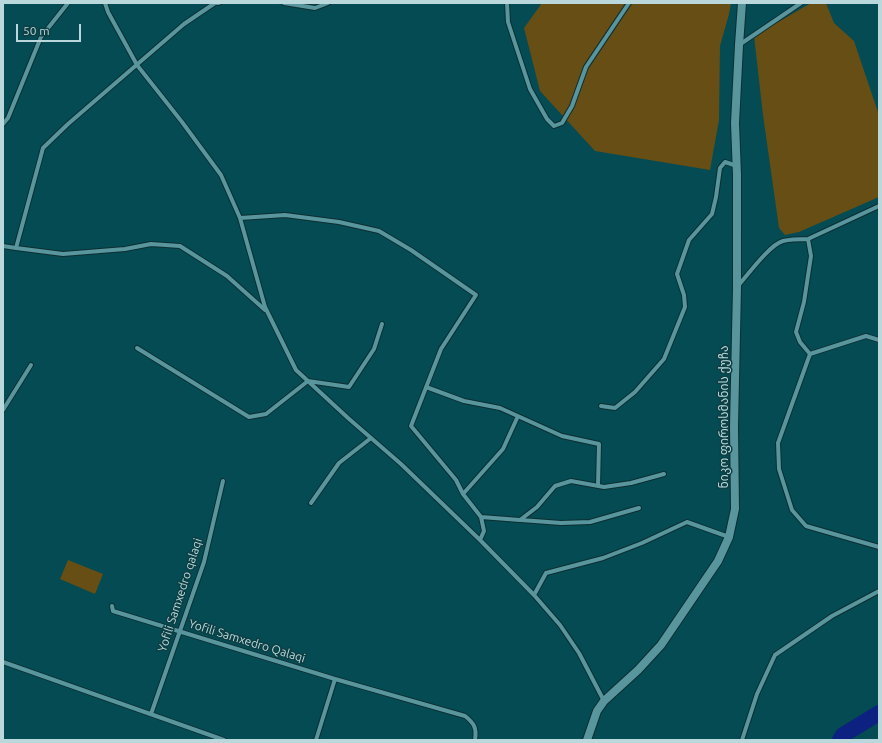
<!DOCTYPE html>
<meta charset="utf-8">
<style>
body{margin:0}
#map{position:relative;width:882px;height:743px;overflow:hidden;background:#044b53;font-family:Ubuntu,sans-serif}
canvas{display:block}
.frame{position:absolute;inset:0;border:4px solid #bad8db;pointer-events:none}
.scale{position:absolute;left:16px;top:24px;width:65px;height:18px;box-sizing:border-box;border:2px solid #bad8db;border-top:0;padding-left:5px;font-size:12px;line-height:14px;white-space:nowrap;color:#bad8db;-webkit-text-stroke:3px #0e3f44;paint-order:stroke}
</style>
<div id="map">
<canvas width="882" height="743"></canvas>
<div class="frame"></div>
<div class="scale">50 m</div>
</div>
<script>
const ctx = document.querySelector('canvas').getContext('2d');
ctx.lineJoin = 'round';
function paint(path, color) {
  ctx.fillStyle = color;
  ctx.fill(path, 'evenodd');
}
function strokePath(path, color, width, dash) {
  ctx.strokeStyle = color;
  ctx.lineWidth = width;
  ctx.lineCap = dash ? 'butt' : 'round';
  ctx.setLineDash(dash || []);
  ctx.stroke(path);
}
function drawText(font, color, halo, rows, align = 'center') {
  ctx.font = font + ' Ubuntu,"Noto Sans Georgian",sans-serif';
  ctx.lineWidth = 3;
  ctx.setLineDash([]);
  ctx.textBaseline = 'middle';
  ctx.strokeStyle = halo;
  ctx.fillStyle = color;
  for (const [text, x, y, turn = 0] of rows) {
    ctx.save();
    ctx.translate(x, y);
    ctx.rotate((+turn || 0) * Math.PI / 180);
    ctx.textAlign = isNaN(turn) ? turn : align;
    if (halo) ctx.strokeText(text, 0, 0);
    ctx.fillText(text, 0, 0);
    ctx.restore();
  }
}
paint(new Path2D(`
 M 542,3 L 731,3 L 729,14 L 720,46 L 719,120 L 710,170 L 595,151 L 540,91 L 524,28 Z
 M 811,3 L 826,3 L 834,23 L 854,41 L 879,115 L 879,197 L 799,232 L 785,235 L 779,228 L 763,115 L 754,36 Z
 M 68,560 L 103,574 L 95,594 L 60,579 Z`), '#664e14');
strokePath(new Path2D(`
 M 840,740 L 843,735 L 879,713`), '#0d2280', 16);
const minor = new Path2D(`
 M 105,3 L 108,12 L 137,65 L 182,122 L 221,175 L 240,218 L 265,307 L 296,370 L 348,418 L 401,464 L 480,540 L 534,595 L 560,625 L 579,653 L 604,701
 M 284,3 L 315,8 L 328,3
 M 507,3 L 508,22 L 530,89 L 547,119 L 554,126 L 562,123 L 572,106 L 586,67 L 629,3
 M 739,45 L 801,3
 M 3,124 L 8,118 L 41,37 L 68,3
 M 240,218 L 285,215 L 339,222 L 379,231 L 411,250 L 476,295 L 441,349 L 411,426 L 456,480 L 463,494 L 481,517 L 484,531 L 480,540
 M 808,239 L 811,256 L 804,302 L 796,332 L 800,342 L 810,354
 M 3,246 L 16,248 L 63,254 L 125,249 L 151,244 L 180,246 L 227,276 L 265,310
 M 16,248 L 43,148 L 68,124 L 184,24 L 215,3 L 219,3
 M 737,287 C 747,276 769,245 783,241 C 791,239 799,239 808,239 L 879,206
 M 879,340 L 866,336 L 810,354 L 778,443 L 779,469 L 792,510 L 806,526 L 879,547
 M 137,348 L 249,417 L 266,414 L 308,381 L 349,387 L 374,349 L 382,324
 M 426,387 L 464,401 L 500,408 L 562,436 L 599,444 L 598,486
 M 601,406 L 615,408 L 635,392 L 664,359 L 685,307 L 684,295 L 677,274 L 689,240 L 712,214 L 716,197 L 720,168 L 725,162 L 737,166
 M 3,410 L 31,365
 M 463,494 L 503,449 L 518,416
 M 311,503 L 339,463 L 371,438
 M 481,517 L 520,520 L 537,507 L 555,486 L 571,481 L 604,487 L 631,483 L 664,474
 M 521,520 L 561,523 L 590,522 L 639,508
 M 534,595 L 546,573 L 603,558 L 642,543 L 687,522 L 729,537
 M 112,606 L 113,611 L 335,679 L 465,716 C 474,723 477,728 475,740
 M 3,662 L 224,740
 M 151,714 L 204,562 L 223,481
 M 316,740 L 335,679
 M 742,740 L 757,694 L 775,655 L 832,616 L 879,591`);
const secondary = new Path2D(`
 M 587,740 L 597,711 L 604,701 L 638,670 L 661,645 L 718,561 L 729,537 L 735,509 L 734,426 L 737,288 L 737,175 L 735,123 L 739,45 L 742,3`);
strokePath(minor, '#0d2e32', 6);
strokePath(secondary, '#0d2e32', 10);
strokePath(minor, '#59959c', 4);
strokePath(secondary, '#59959c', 8);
drawText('12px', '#bad8db', '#0e3f44', [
 ["ნიკო ფიროსმანის ქუჩა",724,417,-90],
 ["Yofili Samxedro qalaqi",180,595,-72],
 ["Yofili Samxedro Qalaqi",247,641,17]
]);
</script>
